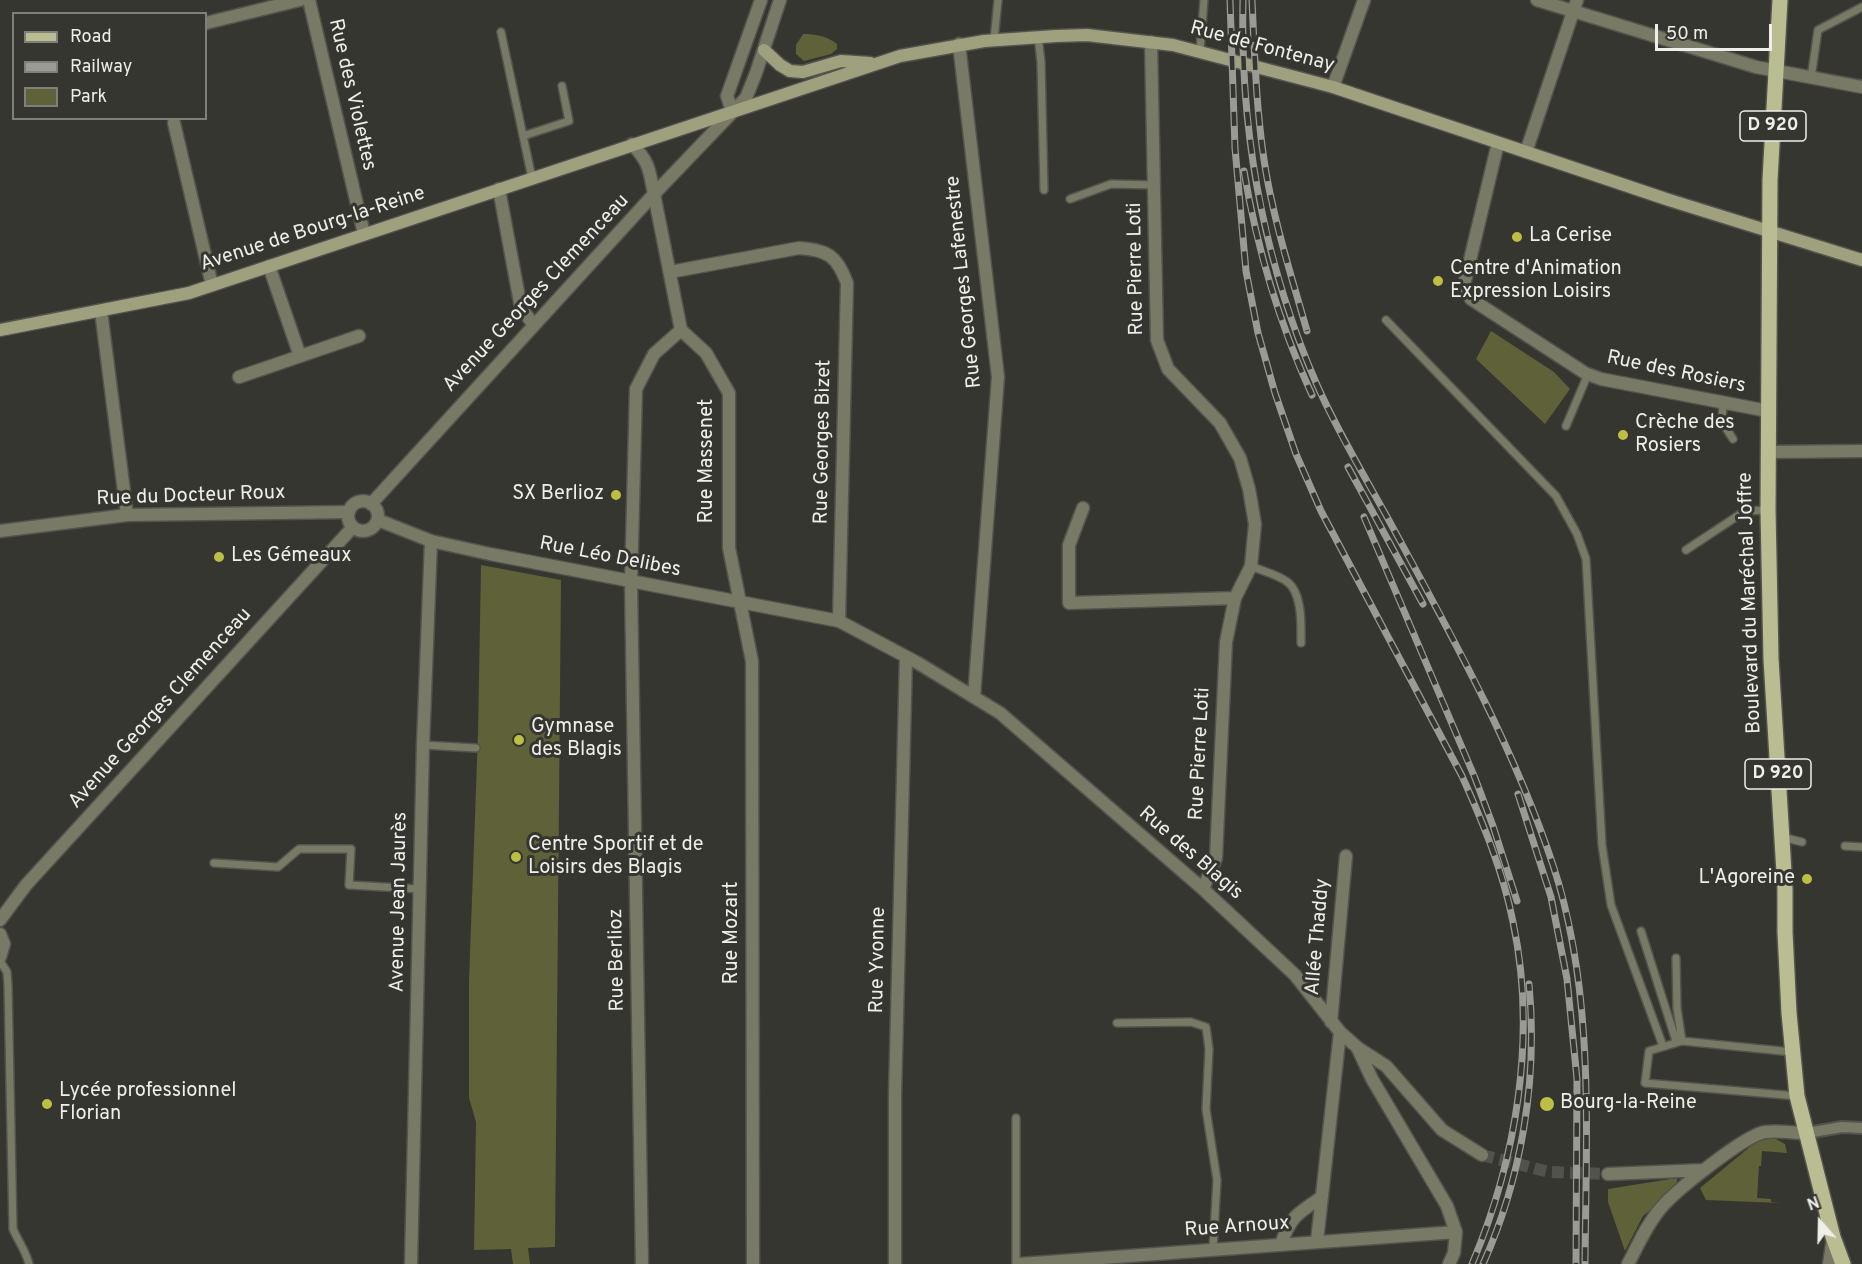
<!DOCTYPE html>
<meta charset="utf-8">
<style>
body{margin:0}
#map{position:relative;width:1862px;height:1264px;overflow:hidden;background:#363630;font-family:Overpass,sans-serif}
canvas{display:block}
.legend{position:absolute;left:12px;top:12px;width:195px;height:108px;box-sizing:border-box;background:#363630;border:2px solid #80807b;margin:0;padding:8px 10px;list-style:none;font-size:18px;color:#eeefeb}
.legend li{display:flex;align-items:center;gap:12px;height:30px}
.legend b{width:30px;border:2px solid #80807b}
.north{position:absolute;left:1790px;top:1192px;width:60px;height:60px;-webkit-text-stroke:4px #363630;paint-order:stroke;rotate:340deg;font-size:16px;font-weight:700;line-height:24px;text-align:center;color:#eeefeb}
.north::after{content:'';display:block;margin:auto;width:21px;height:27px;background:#eeefeb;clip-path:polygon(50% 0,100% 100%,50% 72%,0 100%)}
.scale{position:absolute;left:1655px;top:24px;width:117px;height:27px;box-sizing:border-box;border:3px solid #eeefeb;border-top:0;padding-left:8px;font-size:18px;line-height:21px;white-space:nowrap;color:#eeefeb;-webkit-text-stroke:4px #363630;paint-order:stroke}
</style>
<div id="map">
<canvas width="1862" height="1264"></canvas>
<ul class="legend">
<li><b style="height:8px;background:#babd92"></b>Road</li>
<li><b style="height:8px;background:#9b9b96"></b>Railway</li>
<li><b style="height:16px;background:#5f6138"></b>Park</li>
</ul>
<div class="north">N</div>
<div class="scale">50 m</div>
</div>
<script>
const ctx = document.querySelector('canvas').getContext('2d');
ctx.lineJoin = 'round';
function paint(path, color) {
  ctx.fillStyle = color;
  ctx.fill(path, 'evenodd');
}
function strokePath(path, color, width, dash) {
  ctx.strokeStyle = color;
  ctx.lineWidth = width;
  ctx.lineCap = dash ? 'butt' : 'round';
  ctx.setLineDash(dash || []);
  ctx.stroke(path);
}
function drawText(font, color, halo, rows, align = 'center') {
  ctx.font = font + ' Overpass,sans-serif';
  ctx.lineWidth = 6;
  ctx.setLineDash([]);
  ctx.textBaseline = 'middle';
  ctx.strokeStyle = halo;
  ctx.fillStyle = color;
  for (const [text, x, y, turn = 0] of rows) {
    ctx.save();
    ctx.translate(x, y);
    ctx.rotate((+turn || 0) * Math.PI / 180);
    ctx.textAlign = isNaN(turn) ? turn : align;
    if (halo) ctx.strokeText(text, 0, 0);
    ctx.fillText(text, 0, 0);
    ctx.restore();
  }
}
paint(new Path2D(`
 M 803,34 C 815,34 827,36 837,44 L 837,49 L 831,54 L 804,61 L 796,54 L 796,45 Z
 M 1491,331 L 1554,372 L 1570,389 L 1545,424 L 1476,359 Z
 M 481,565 L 561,580 L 555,1247 L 528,1248 L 530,1264 L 513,1264 L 511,1249 L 474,1250 L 476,1122 L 469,1098 L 469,981 L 478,734 Z
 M 1762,1137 L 1776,1139 L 1785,1144 L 1787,1153 L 1762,1151 L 1761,1166 L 1759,1166 L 1757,1198 L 1771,1199 L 1771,1202 L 1780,1203 L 1706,1200 L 1700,1188 Z
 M 1677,1178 L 1677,1188 L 1643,1216 L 1625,1251 L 1608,1202 L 1608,1189 Z`), '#5f6138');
strokePath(new Path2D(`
 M 1482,1155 L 1549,1172 L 1608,1174`), '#52524c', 12, [12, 6]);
const service = new Path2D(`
 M 501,32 L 532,178
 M 1038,36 L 1041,62 L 1044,190
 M 994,40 L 998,0
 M 1200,51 L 1204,0
 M 1811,78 L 1818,30 L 1862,7
 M 523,136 L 569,121 L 562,86
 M 1070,199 L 1111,184 L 1155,185
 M 1386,320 L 1556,496 L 1577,534 L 1586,559 L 1602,845 L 1611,905 L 1663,1046
 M 1723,403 L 1722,422 L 1733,439
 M 1566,426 L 1588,374
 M 1686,550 L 1745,511 L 1768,510
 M 1251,566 C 1262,571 1276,574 1286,581 C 1303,592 1301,626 1301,643
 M 423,745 L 476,748
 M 1782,837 L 1802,842
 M 1845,846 L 1862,847
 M 214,863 L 278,867 L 299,849 L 351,849 L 349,885 L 420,889
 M 1641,931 L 1676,1041
 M 1676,958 L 1677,1008 L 1682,1041
 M 0,961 L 7,972 L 8,986 L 13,1229 C 18,1241 26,1251 29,1264
 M 1117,1023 L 1191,1022 L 1206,1027 L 1209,1049 L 1206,1109 L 1217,1180 L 1213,1249
 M 1792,1052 L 1682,1041 L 1649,1051 L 1645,1083 L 1797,1096
 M 1016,1264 L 1016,1118`);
const pedestrian = new Path2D(`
 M 1807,1133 L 1842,1127 L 1862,1128`);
const minor = new Path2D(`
 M 309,0 L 364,234
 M 1537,0 L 1756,67 L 1862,87
 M 206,23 L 300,0
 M 1151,42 L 1157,340 L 1168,369 L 1220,423 L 1240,458 L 1249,489 L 1255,524 L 1251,566 L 1235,598 L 1226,642 L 1216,858 L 1203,889
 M 959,44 L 998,377 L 974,697
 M 1333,87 L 1364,0
 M 174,123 L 212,285
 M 1498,143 L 1464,285 L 1471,299 L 1585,373 L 1601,379 L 1768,411
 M 1526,152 L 1577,0
 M 499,189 L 521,308 L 534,325
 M 654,194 L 681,330 L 706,353 L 729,393 L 729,548 L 752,661 L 753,1264
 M 269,266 L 300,356
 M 670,272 L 799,248 C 828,250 837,256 847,283 L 839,621 L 918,663 L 1000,713 L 1203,889 L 1295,975 L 1340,1032 L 1358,1048 L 1386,1066 L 1442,1130 L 1482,1155
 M 101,311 L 127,515
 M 239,377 L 359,336
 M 1768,452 L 1862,451
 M 1083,508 L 1069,545 L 1069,603 L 1235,598
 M 0,531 L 127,515 L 349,512
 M 1331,1022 L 1346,856
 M 1358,1049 L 1372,1079 L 1447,1206 L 1456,1232 L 1454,1253 L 1449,1264
 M 1608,1174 L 1704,1170
 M 1317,1241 L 1340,1032
 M 1281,1244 C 1291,1216 1298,1213 1322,1197
 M 411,1264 L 423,745 L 431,541
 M 642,1264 L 631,583 L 636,389 L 654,354 L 681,330
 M 895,1264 L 895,1095 L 906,657
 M 1020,1264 L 1456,1232
 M 1628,1264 C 1638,1245 1647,1224 1661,1208 C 1675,1191 1745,1135 1765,1132 C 1778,1130 1793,1133 1807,1133
 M 1829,1264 L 1833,1238`);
const tertiary = new Path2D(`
 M 732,111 L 727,96 L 761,0
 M 632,144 C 650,163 649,170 654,194
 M348 516a15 15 0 1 1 30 0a15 15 0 1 1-30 0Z
 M 371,504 L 654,194 L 746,98 L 756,73 L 780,0
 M 378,520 L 431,541 L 490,554 L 839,621
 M 0,920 L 26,885 L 353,527
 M 0,934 L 4,944 L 0,957`);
const secondary = new Path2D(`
 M 764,50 L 780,65 L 790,71 L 803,72 L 841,61 L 870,63
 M 0,330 L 189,293 L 900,56 L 984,41 L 1056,36 L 1087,35 L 1173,45 L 1333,87 L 1669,200 L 1862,260`);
const primary = new Path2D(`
 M 1780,0 L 1770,180 L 1768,510 L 1771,659 L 1785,889 L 1785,932 L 1789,1013 L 1797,1096 L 1833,1237 L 1843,1264`);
strokePath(service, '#53544e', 10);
strokePath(pedestrian, '#53544e', 14);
strokePath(minor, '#53544e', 15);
strokePath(tertiary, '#53544e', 15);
strokePath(secondary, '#53544e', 15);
strokePath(primary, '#53544e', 18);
strokePath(service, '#787a65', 7);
strokePath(pedestrian, '#787a65', 10);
strokePath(minor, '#787a65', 12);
strokePath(tertiary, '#787a65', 12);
strokePath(secondary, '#9ea07e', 12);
strokePath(primary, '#babd92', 15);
const rail = new Path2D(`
 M 1230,0 L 1235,148 L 1246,271 L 1258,333 L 1275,393 L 1296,454 L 1321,511 L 1462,776 C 1483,823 1503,871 1513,922 C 1537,1035 1517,1158 1472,1264
 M 1243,0 C 1240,132 1264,263 1317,385 C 1337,430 1362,472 1386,515 C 1448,629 1512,742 1553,865 C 1595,993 1586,1131 1585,1264
 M 1252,0 C 1255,65 1257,138 1272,202 C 1281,245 1295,288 1307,331
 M 1244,171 C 1257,249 1279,323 1312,395
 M 1348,467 L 1423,604
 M 1364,517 L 1475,778 L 1493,826 L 1517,901
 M 1518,794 L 1551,897 L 1567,979 L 1577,1079 L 1576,1264
 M 1483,1264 C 1522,1177 1538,1079 1529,984`);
strokePath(rail, '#9b9b96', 7);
strokePath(rail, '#363630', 4.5, [14]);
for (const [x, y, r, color] of [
 [1517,237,6,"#bcbf43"],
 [1438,281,6,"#bcbf43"],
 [1623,435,6,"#bcbf43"],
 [616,495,6,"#bcbf43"],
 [219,557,6,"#bcbf43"],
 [519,740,6,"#bcbf43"],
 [516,857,6,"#bcbf43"],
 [1807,879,6,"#bcbf43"],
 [47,1104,6,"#bcbf43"],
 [1547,1104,8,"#bcbf43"]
]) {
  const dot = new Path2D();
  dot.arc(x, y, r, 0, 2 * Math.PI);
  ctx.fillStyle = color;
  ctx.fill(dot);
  strokePath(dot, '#363630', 2);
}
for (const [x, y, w] of [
 [1773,126,66],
 [1778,774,66]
]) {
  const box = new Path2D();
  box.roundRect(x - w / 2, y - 15, w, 30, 4.5);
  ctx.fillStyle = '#363630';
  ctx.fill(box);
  strokePath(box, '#eeefeb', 1.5);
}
drawText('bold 18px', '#eeefeb', null, [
 ["D 920",1773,126],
 ["D 920",1778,774]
]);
drawText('20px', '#eeefeb', '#363630', [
 ["Rue de Fontenay",1262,48,15],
 ["Rue des Violettes",351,95,77],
 ["Avenue de Bourg-la-Reine",313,230,-18],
 ["Rue Pierre Loti",1137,269,-91],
 ["Rue Georges Lafenestre",965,282,-96],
 ["Avenue Georges Clemenceau",537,294,-47],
 ["Rue des Rosiers",1676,373,12],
 ["Rue Georges Bizet",824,442,-89],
 ["Rue Massenet",708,461,-90],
 ["Rue du Docteur Roux",191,497,-2],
 ["Rue Léo Delibes",610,558,11],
 ["Boulevard du Maréchal Joffre",1751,603,-92],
 ["Avenue Georges Clemenceau",161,709,-48],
 ["Rue Pierre Loti",1201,754,-87],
 ["Rue des Blagis",1190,854,41],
 ["Avenue Jean Jaurès",400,902,-89],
 ["Rue Mozart",733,933,-90],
 ["Allée Thaddy",1319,937,-85],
 ["Rue Berlioz",618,960,-91],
 ["Rue Yvonne",879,960,-89],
 ["Rue Arnoux",1237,1228,-4]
]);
drawText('20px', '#eeefeb', '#363630', [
 ["La Cerise",1529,237],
 ["Centre d'Animation",1450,270],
 ["Expression Loisirs",1450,293],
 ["Crèche des",1635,424],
 ["Rosiers",1635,447],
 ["SX Berlioz",604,495,"right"],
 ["Les Gémeaux",231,557],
 ["Gymnase",531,728],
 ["des Blagis",531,751],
 ["Centre Sportif et de",528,846],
 ["Loisirs des Blagis",528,869],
 ["L'Agoreine",1795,879,"right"],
 ["Lycée professionnel",59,1092],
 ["Florian",59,1115],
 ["Bourg-la-Reine",1560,1104]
], 'left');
</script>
